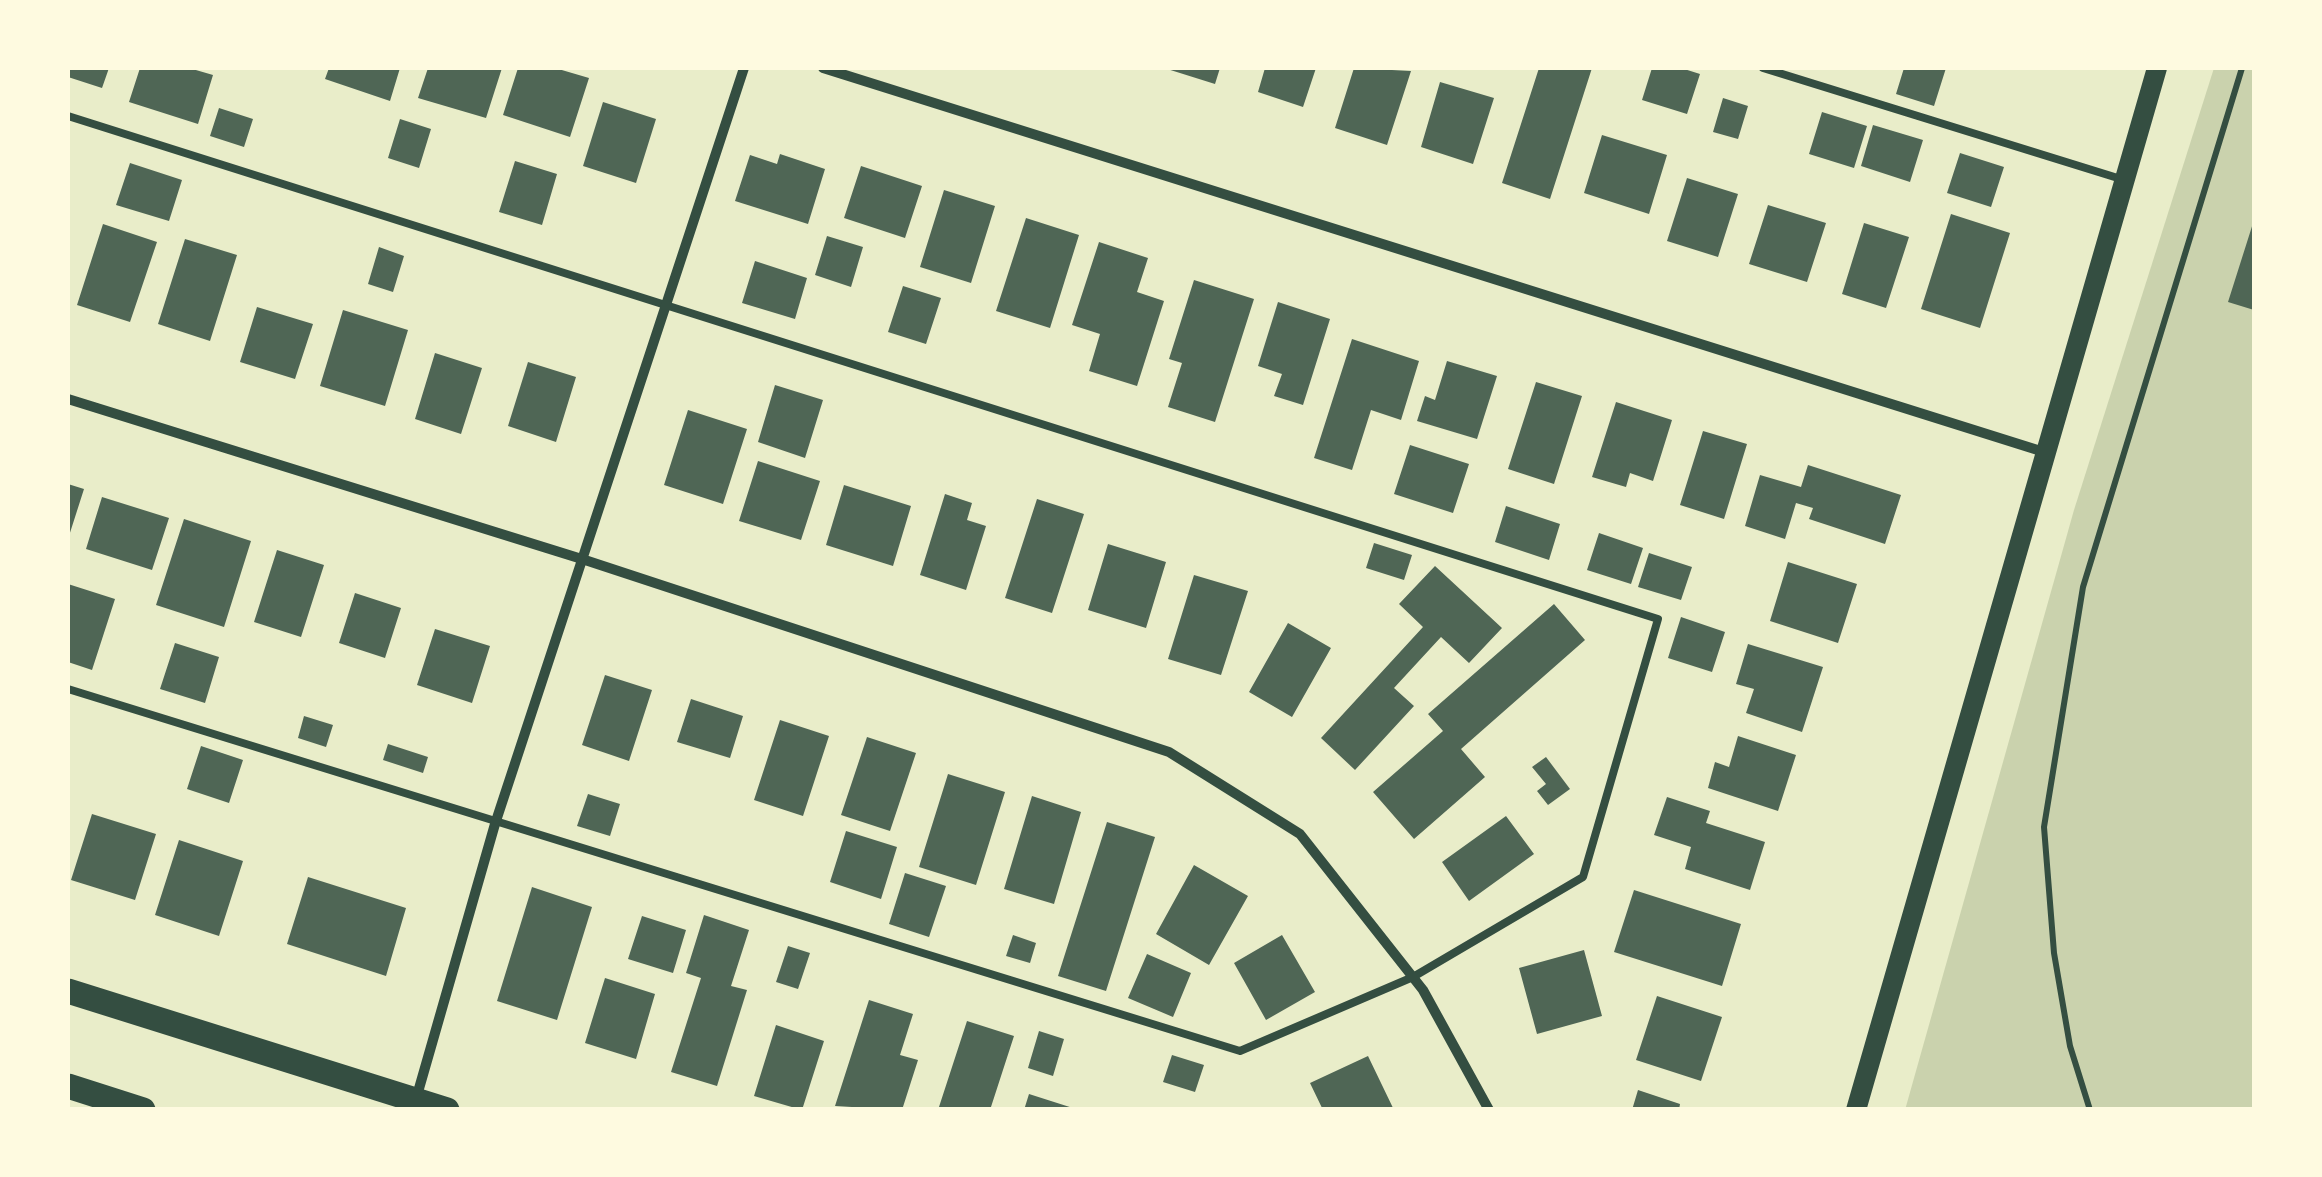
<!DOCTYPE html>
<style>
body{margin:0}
#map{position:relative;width:2322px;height:1177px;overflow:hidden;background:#e9edc9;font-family:Spectral,serif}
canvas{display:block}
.frame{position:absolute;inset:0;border:70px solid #fefae0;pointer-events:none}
</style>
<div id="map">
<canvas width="2322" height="1177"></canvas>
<div class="frame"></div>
</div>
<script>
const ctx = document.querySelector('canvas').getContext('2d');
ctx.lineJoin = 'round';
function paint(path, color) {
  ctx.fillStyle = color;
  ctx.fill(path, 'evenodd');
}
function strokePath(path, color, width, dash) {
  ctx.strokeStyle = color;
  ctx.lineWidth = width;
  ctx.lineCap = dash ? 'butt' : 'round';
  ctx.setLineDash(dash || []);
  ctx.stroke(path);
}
paint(new Path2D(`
 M 2214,68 L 2254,68 L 2254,1109 L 1905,1110 L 2074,510 Z`), '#cad2ad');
paint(new Path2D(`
 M 68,68 L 109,68 L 102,88 L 68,77 Z
 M 140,68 L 189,68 L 213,75 L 198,124 L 129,102 Z
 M 329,68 L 400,68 L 390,101 L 325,79 Z
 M 428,68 L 502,68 L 486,118 L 418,98 Z
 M 518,68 L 555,68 L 589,78 L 570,137 L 503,115 Z
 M 1164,68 L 1220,68 L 1215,84 Z
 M 1265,68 L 1316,68 L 1303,107 L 1258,92 Z
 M 1354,68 L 1411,71 L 1387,145 L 1335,128 Z
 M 1539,68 L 1592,68 L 1550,199 L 1502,183 Z
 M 1652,68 L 1681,68 L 1700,74 L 1687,114 L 1642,100 Z
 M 1904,68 L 1946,68 L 1934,106 L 1896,94 Z
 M 1440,82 L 1494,98 L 1473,164 L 1421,147 Z
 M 1723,98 L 1748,106 L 1738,139 L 1713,132 Z
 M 603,102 L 656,119 L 636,183 L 583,166 Z
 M 219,108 L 253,119 L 244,147 L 210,136 Z
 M 1822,112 L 1867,126 L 1854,168 L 1809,154 Z
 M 400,119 L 431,129 L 419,168 L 388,158 Z
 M 1873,125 L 1923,140 L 1910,182 L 1861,166 Z
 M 1602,135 L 1667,155 L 1649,214 L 1584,193 Z
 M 1960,153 L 2004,167 L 1991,207 L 1947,193 Z
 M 780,154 L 825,169 L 808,224 L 735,201 L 750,155 L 777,164 Z
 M 515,161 L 557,174 L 542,225 L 499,212 Z
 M 130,163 L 182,180 L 169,221 L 116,205 Z
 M 861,166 L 922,186 L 905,238 L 844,218 Z
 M 1687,178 L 1738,194 L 1718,257 L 1667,241 Z
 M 944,190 L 995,206 L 971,283 L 920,267 Z
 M 1768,205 L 1826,223 L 1807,282 L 1749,264 Z
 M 1951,214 L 2010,233 L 1980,328 L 1921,309 Z
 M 1026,218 L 1079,235 L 1050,328 L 996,311 Z
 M 2254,220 L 2254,310 L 2228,302 Z
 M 1864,223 L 1909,237 L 1886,308 L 1842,294 Z
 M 103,224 L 157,242 L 130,322 L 77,305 Z
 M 827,236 L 863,247 L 851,287 L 815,275 Z
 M 185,239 L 237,255 L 210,341 L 158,324 Z
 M 1099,242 L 1148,258 L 1137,292 L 1164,301 L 1137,386 L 1089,371 L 1100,334 L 1072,325 Z
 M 379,247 L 404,256 L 393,292 L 368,284 Z
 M 755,261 L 807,278 L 795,319 L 742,303 Z
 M 1194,280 L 1254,299 L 1215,422 L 1168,407 L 1182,363 L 1169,359 Z
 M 903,286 L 941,298 L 926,344 L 888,332 Z
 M 1278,302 L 1330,319 L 1303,405 L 1274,396 L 1282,374 L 1258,366 Z
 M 257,307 L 313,324 L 295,379 L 240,362 Z
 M 343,310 L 408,330 L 385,406 L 320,386 Z
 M 1352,339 L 1419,361 L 1401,420 L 1371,410 L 1352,470 L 1314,458 Z
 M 435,353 L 482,368 L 461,434 L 415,419 Z
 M 1447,361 L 1497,376 L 1477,439 L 1417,421 L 1425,396 L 1435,400 Z
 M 528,362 L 576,377 L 556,442 L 508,426 Z
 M 1536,382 L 1582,396 L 1554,484 L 1508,469 Z
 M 775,385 L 823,400 L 805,458 L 758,442 Z
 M 1616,402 L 1672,420 L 1653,481 L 1630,473 L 1626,487 L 1592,477 Z
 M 688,410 L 747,429 L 723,504 L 664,485 Z
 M 1703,431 L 1747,444 L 1724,519 L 1680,505 Z
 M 1410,445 L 1469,464 L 1453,513 L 1394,494 Z
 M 758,461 L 820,481 L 801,540 L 739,521 Z
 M 1808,465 L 1901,495 L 1885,544 L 1809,519 L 1813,508 L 1796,503 L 1785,539 L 1745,526 L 1760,475 L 1801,487 Z
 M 68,484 L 84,489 L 68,539 Z
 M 844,485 L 911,506 L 893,566 L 826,545 Z
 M 945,494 L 972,503 L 967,520 L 986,526 L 966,590 L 920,575 Z
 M 102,497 L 169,518 L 152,570 L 86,549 Z
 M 1037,499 L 1084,514 L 1052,613 L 1005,598 Z
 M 1506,506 L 1560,524 L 1549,560 L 1495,542 Z
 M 184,519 L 251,541 L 224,627 L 156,605 Z
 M 1599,533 L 1643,548 L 1631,584 L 1587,570 Z
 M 1374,543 L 1412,555 L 1404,580 L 1366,568 Z
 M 1108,544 L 1166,562 L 1146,628 L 1088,610 Z
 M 277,550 L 324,565 L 301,637 L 254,622 Z
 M 1649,553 L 1692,567 L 1681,600 L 1638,587 Z
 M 1788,562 L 1857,584 L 1838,643 L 1770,621 Z
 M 1435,566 L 1502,628 L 1469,663 L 1441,637 L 1394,688 L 1414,706 L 1355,770 L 1321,738 L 1423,627 L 1399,604 Z
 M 1194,575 L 1248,591 L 1221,675 L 1168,659 Z
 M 68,584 L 115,599 L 92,670 L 68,662 Z
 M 355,593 L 401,608 L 385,658 L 339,643 Z
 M 1554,604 L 1585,640 L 1461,749 L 1485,777 L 1414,839 L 1373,792 L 1443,731 L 1428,714 Z
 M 1681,617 L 1725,632 L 1712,672 L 1668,658 Z
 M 1288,623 L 1331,648 L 1292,717 L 1249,692 Z
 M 435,629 L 490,646 L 472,703 L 417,685 Z
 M 175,643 L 219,657 L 205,703 L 160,689 Z
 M 1748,644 L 1823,667 L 1802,732 L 1746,713 L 1754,689 L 1736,684 Z
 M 605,675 L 652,690 L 629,761 L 582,745 Z
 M 691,699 L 743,716 L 730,758 L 677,742 Z
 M 304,716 L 333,725 L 326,747 L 298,738 Z
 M 780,720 L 829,736 L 803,816 L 754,800 Z
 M 1738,736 L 1796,755 L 1778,811 L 1708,788 L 1715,762 L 1729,767 Z
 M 867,737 L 916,753 L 890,831 L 841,815 Z
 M 388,744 L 428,757 L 423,773 L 383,760 Z
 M 201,746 L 243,760 L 229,803 L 187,789 Z
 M 1546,757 L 1570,789 L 1548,805 L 1537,791 L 1546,784 L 1532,767 Z
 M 948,774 L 1005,792 L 976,885 L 919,867 Z
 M 588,794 L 620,804 L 610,836 L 577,826 Z
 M 1032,796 L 1081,812 L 1054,904 L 1004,889 Z
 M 1667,797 L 1710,811 L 1706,823 L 1765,842 L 1750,890 L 1685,869 L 1691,847 L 1654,835 Z
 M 92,814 L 156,834 L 135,900 L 71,880 Z
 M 1506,816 L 1534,854 L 1469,901 L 1442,862 Z
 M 1107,822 L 1155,837 L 1106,991 L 1058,976 Z
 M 846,831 L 897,847 L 881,899 L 830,882 Z
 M 179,840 L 243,861 L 219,936 L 155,915 Z
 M 1194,865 L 1248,896 L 1209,965 L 1156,934 Z
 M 905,873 L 946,886 L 929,937 L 889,924 Z
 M 308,877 L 406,908 L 386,976 L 287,944 Z
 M 532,887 L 592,907 L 557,1020 L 497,1001 Z
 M 1634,890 L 1741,924 L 1722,986 L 1614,952 Z
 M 704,915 L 749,930 L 731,986 L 747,990 L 717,1086 L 671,1072 L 701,978 L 686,973 Z
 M 642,916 L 686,930 L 673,973 L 628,959 Z
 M 1013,935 L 1036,943 L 1030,963 L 1006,956 Z
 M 1282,935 L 1315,992 L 1266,1020 L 1234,963 Z
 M 788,946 L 810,953 L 798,989 L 776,982 Z
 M 1584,950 L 1602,1016 L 1537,1034 L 1519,968 Z
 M 1147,954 L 1191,973 L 1173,1017 L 1128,998 Z
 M 605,978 L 655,994 L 636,1059 L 585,1043 Z
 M 1657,996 L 1722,1017 L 1701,1081 L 1636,1060 Z
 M 869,1000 L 913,1014 L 900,1055 L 918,1060 L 902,1110 L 835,1106 Z
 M 967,1021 L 1014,1036 L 990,1110 L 938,1110 Z
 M 776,1025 L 824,1041 L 802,1110 L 754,1096 Z
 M 1039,1031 L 1064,1039 L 1053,1076 L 1028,1068 Z
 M 1172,1055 L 1204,1065 L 1195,1092 L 1163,1082 Z
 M 1368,1056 L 1394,1110 L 1323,1110 L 1310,1083 Z
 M 1638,1090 L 1680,1104 L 1679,1110 L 1632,1110 Z
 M 1029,1094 L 1076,1109 L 1076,1110 L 1024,1110 Z`), '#4f6655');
strokePath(new Path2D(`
 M 2090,1110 L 2070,1046 L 2054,953 L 2044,827 L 2083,587 L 2242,68`), '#344e41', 6);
strokePath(new Path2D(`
 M 1763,68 L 2121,179
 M 68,116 L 1658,619 L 1583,877 L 1413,977 L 1240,1051 L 68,689`), '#344e41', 8);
strokePath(new Path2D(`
 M 823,68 L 2044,452
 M 68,399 L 585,560 L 1169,752 L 1300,834 L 1423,990 L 1489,1110
 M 416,1099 L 495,824 L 744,68`), '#344e41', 10);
strokePath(new Path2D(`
 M 1856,1110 L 2157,68`), '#344e41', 20);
strokePath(new Path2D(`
 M 68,991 L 447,1110
 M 68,1086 L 143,1110`), '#344e41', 25);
</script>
